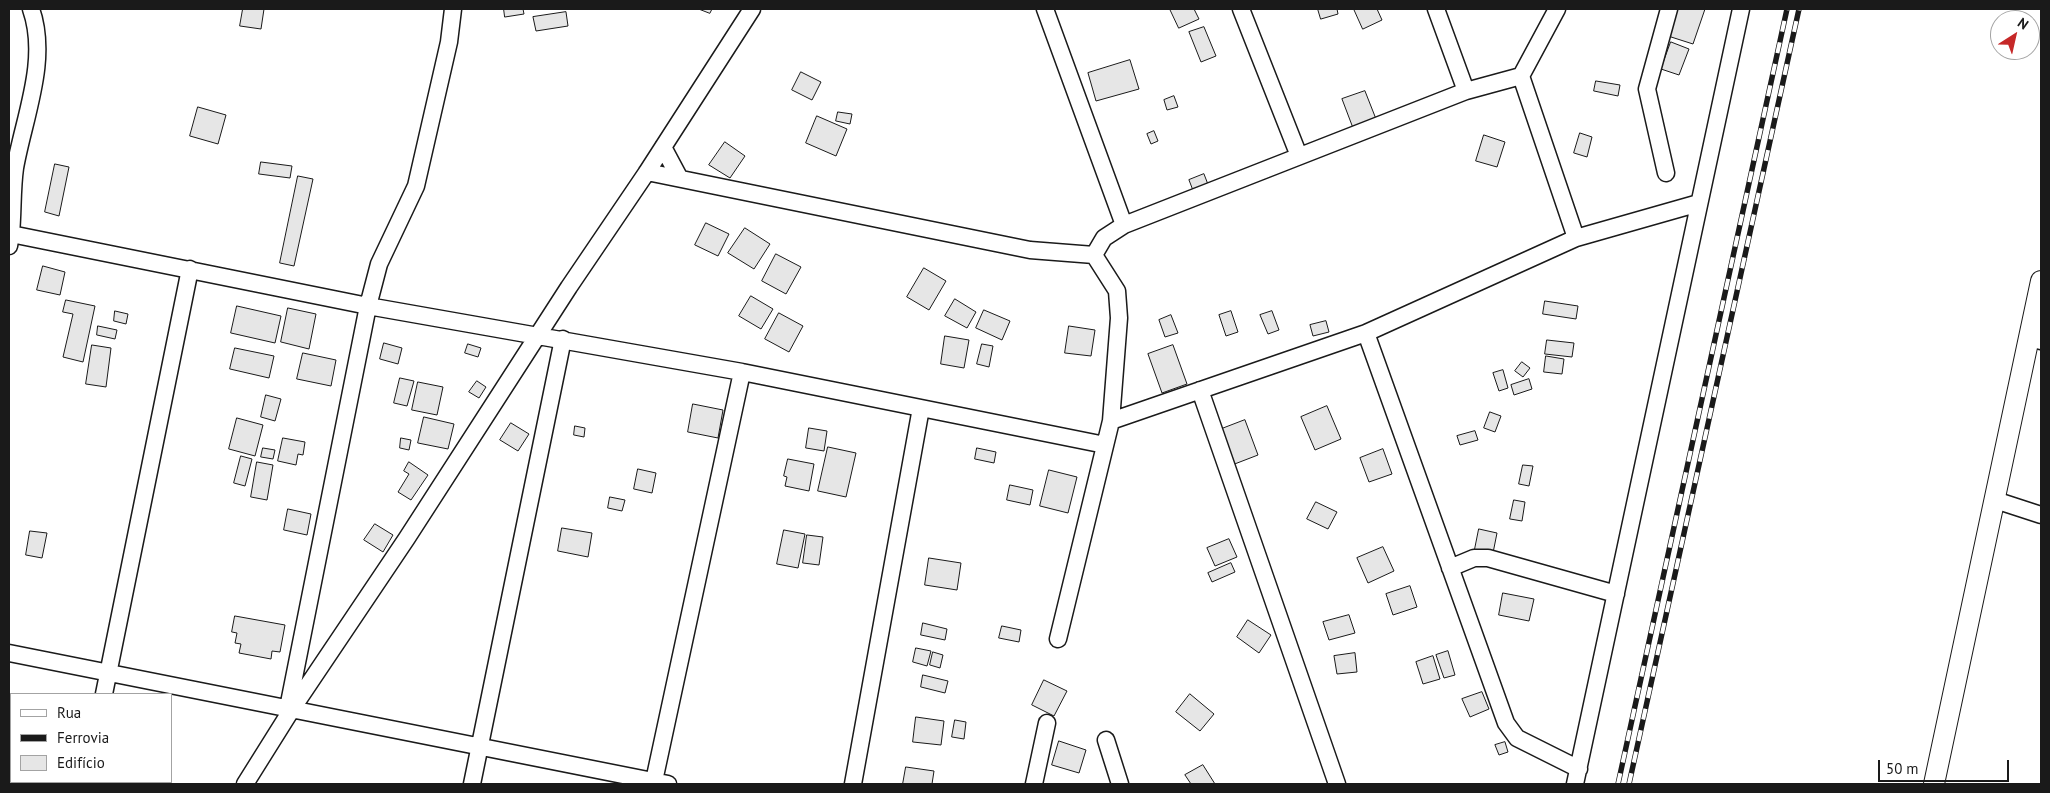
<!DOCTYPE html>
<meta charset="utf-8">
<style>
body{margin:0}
#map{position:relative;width:2050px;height:793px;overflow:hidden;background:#fff;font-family:"PT Sans",sans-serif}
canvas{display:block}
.frame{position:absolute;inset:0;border:10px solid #1a1a1a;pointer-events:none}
.legend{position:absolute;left:10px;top:693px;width:162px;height:90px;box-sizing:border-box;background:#fff;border:1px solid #a3a3a3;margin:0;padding:6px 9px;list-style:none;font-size:15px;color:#1a1a1a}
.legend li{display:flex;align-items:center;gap:10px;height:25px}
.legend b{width:25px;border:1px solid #a3a3a3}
.north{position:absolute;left:1990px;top:10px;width:50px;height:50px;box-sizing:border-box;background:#fff;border:1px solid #a3a3a3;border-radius:50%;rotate:35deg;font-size:14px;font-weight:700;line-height:20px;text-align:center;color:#1a1a1a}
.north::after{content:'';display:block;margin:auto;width:18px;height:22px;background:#c62828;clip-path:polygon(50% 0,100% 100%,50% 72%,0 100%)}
.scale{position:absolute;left:1878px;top:760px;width:131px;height:22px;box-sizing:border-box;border:2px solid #1a1a1a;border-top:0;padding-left:6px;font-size:15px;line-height:18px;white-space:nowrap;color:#1a1a1a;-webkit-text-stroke:4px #fff;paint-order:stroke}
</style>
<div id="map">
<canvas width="2050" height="793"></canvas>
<div class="frame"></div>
<ul class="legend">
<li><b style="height:6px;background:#fff"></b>Rua</li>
<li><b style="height:6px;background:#1a1a1a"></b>Ferrovia</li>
<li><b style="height:14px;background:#e6e6e6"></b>Edifício</li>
</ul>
<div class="north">N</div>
<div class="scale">50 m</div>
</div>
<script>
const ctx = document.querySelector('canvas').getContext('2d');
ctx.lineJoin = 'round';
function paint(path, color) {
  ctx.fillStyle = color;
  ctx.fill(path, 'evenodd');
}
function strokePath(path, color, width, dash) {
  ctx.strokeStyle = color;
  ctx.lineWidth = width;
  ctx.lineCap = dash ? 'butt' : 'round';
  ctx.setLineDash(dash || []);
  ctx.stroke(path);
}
const building = new Path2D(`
 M 243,9 L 264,9 L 261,29 L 240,26 Z
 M 504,9 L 523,9 L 524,14 L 505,17 Z
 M 699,9 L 712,9 L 710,13 Z
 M 1170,9 L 1194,9 L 1199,19 L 1179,28 Z
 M 1318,9 L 1337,9 L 1338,14 L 1321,19 Z
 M 1354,9 L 1377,9 L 1382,20 L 1363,29 Z
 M 1677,9 L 1705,9 L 1693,44 L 1668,36 Z
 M 566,12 L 568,26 L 536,31 L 533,17 Z
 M 1204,27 L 1216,56 L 1201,62 L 1189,32 Z
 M 1671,42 L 1689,49 L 1679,75 L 1661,69 Z
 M 1130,60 L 1139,89 L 1096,101 L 1088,73 Z
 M 801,72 L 821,82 L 812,100 L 792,90 Z
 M 1596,81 L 1620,85 L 1618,96 L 1594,91 Z
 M 1365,91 L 1376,119 L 1353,128 L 1342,99 Z
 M 1174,96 L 1178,107 L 1167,110 L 1164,100 Z
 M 198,107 L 226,115 L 218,144 L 190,136 Z
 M 838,112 L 852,114 L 850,124 L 836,121 Z
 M 817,116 L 847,129 L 836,156 L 806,143 Z
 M 1154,131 L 1158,141 L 1151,144 L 1147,134 Z
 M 1580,133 L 1592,137 L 1587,157 L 1574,153 Z
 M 1484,135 L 1505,142 L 1497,167 L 1476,161 Z
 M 725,142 L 745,156 L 730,178 L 709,165 Z
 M 261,162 L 292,166 L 290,178 L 259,174 Z
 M 55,164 L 69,167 L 59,216 L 45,212 Z
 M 1204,174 L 1209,187 L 1194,193 L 1189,180 Z
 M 298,176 L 313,179 L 294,266 L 280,263 Z
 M 706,223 L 729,234 L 718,256 L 695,245 Z
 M 745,228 L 770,244 L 754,269 L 728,253 Z
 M 776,254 L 801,267 L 786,294 L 762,281 Z
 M 43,266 L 65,272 L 60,295 L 37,290 Z
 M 924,268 L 946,281 L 929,310 L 907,297 Z
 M 751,296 L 773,309 L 761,329 L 739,316 Z
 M 955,299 L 976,312 L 967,328 L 945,316 Z
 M 66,300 L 95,306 L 83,362 L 63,357 L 73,314 L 63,312 Z
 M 1545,301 L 1578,306 L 1576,319 L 1543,314 Z
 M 237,306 L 281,316 L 275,343 L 231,333 Z
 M 288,308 L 316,314 L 309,349 L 281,342 Z
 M 984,310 L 1010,321 L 1002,340 L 976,328 Z
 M 115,311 L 128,314 L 126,324 L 114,321 Z
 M 1231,311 L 1238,332 L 1226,336 L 1219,315 Z
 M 1272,311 L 1279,330 L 1268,334 L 1260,315 Z
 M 779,313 L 803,326 L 789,352 L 765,339 Z
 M 1171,315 L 1178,333 L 1165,337 L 1159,320 Z
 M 1326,321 L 1329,332 L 1313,336 L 1310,325 Z
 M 98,326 L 117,330 L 115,339 L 97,335 Z
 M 1069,326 L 1095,330 L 1091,356 L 1065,353 Z
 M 945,336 L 969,340 L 964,368 L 941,364 Z
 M 1547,340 L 1574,343 L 1572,357 L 1545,354 Z
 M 384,343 L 402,348 L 398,364 L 380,359 Z
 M 468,344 L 481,348 L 478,357 L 465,353 Z
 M 982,344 L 993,346 L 989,367 L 977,364 Z
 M 92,345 L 111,348 L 106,387 L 86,384 Z
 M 1173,345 L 1187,384 L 1162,393 L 1148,354 Z
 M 235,348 L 274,356 L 269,378 L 230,369 Z
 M 303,353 L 336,360 L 331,386 L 297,379 Z
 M 1546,356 L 1564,359 L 1562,374 L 1544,372 Z
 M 1522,362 L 1530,368 L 1523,377 L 1515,371 Z
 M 1503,370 L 1508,388 L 1499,391 L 1493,373 Z
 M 400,378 L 414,381 L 407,406 L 394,403 Z
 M 1529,379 L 1532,389 L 1514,395 L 1511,385 Z
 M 477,381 L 486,387 L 479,398 L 469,392 Z
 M 418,382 L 443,387 L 437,415 L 412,410 Z
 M 266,395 L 281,399 L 275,421 L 261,417 Z
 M 693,404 L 723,410 L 718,438 L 688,432 Z
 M 1327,406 L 1341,439 L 1315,450 L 1301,417 Z
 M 1490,412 L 1501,416 L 1495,432 L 1484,428 Z
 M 424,417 L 454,424 L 448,449 L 418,443 Z
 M 237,418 L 263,425 L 255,456 L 229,449 Z
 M 1245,420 L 1258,455 L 1232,465 L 1219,430 Z
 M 511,423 L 529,434 L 518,451 L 500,440 Z
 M 575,426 L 585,428 L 584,437 L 574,435 Z
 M 809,428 L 827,431 L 824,451 L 806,448 Z
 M 1475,431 L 1478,440 L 1460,445 L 1457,436 Z
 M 283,438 L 305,442 L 303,455 L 298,454 L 296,465 L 278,461 Z
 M 401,438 L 411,440 L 409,450 L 400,448 Z
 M 828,447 L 856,453 L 846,497 L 818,491 Z
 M 263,448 L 275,450 L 273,459 L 261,457 Z
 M 977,448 L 996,452 L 994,463 L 975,459 Z
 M 1383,449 L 1392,474 L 1369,482 L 1360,458 Z
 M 241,456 L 252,459 L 245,486 L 234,483 Z
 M 788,459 L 814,464 L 809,491 L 785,486 L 787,477 L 784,476 Z
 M 257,462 L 273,465 L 267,500 L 251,497 Z
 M 409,462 L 428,475 L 411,500 L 398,492 L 409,474 L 404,471 Z
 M 1523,465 L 1533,466 L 1529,486 L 1519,484 Z
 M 638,469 L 656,473 L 652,493 L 634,489 Z
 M 1049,470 L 1077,477 L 1068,513 L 1040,506 Z
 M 1010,485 L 1033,490 L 1030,505 L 1007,500 Z
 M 610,497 L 625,500 L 622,511 L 608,508 Z
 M 1514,500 L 1525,502 L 1522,521 L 1510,519 Z
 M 1316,502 L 1337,512 L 1328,529 L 1307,519 Z
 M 288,509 L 311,514 L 307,535 L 284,530 Z
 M 375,524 L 393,535 L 383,552 L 364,540 Z
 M 562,528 L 592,533 L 588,557 L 558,551 Z
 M 1479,529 L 1497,533 L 1492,558 L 1474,554 Z
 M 784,530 L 805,534 L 798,568 L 777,564 Z
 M 30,531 L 47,533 L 42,558 L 26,555 Z
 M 807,535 L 823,537 L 819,565 L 803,563 Z
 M 1229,539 L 1237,557 L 1215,566 L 1207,548 Z
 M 1383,547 L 1394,571 L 1368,583 L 1357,558 Z
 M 929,558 L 961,563 L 957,590 L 925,585 Z
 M 1231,563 L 1235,572 L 1212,582 L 1208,573 Z
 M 1410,586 L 1417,607 L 1393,615 L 1386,594 Z
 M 1503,593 L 1534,599 L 1529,621 L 1499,615 Z
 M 1349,615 L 1355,633 L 1329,640 L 1323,622 Z
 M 235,616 L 285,625 L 280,652 L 272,651 L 271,659 L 239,653 L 241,644 L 235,643 L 237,633 L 232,632 Z
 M 1248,620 L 1271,635 L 1259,653 L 1237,637 Z
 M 923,623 L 947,629 L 945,640 L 921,635 Z
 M 1002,626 L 1021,630 L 1019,642 L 999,638 Z
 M 916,648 L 931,651 L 927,666 L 913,662 Z
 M 1448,651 L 1455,675 L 1444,678 L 1436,655 Z
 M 933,652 L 943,655 L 940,668 L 930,665 Z
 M 1355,653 L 1357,672 L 1337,674 L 1334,656 Z
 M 1433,656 L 1440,679 L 1423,684 L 1416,662 Z
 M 923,675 L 948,681 L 945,693 L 921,687 Z
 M 1044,680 L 1067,691 L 1054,716 L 1032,705 Z
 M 1482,692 L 1489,709 L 1470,717 L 1462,699 Z
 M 1190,694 L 1214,714 L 1200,731 L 1176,712 Z
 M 916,717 L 944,721 L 941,745 L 913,742 Z
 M 955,720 L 966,722 L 964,739 L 952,737 Z
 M 1059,741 L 1086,750 L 1079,773 L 1052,765 Z
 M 1505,742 L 1508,752 L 1499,755 L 1495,745 Z
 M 1203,765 L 1215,784 L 1191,784 L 1185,775 Z
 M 906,767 L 934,771 L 932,784 L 903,784 Z`);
paint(building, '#e6e6e6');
strokePath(building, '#1a1a1a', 1);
const minor = new Path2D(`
 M 1045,9 L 1124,225 L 1104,238 L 1094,255
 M 1241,9 L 1299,156
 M 1436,9 L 1466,91
 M 1557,9 L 1521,76 L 1576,238
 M 663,147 L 679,177
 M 647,172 L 1030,250 L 1094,255
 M 1666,173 L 1647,89 L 1669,9
 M 1124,225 L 1466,91 L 1521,76
 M 11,234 C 13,212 12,189 15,168 C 24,117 49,60 31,9
 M 9,246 L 11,234 L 368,306 L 742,372 L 1105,445
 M 1366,333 L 1506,723 L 1517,738 L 1579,769
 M 2029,338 L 2041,341
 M 1200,390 L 1337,784
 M 1111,421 L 1366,333 L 1576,238 L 1699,203
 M 1995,500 L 2041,515
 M 1450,568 L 1474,558 L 1488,558 L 1616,594
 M 1058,639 L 1111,421 L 1119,318 L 1117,291 L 1094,255
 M 9,653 L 668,784
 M 104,694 L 190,269
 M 288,708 L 368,306 L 379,264 L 416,186 L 449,42 L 453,9
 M 1106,740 L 1120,784
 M 654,781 L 742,372
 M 86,784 L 86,782
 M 245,784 L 292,709 L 407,538 L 569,287 L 647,172 L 752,9
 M 472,784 L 563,339
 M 853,784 L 921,408
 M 1034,784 L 1047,723
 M 1575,784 L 1741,9`);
const tertiary = new Path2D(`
 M 1934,784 L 2041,281`);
strokePath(minor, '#1a1a1a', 19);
strokePath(tertiary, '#1a1a1a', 22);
strokePath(minor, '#fff', 16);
strokePath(tertiary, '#fff', 20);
const rail = new Path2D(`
 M 1618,784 L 1787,9
 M 1629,784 L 1799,9`);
strokePath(rail, '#1a1a1a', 5.5);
strokePath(rail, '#fff', 4, [11]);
</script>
